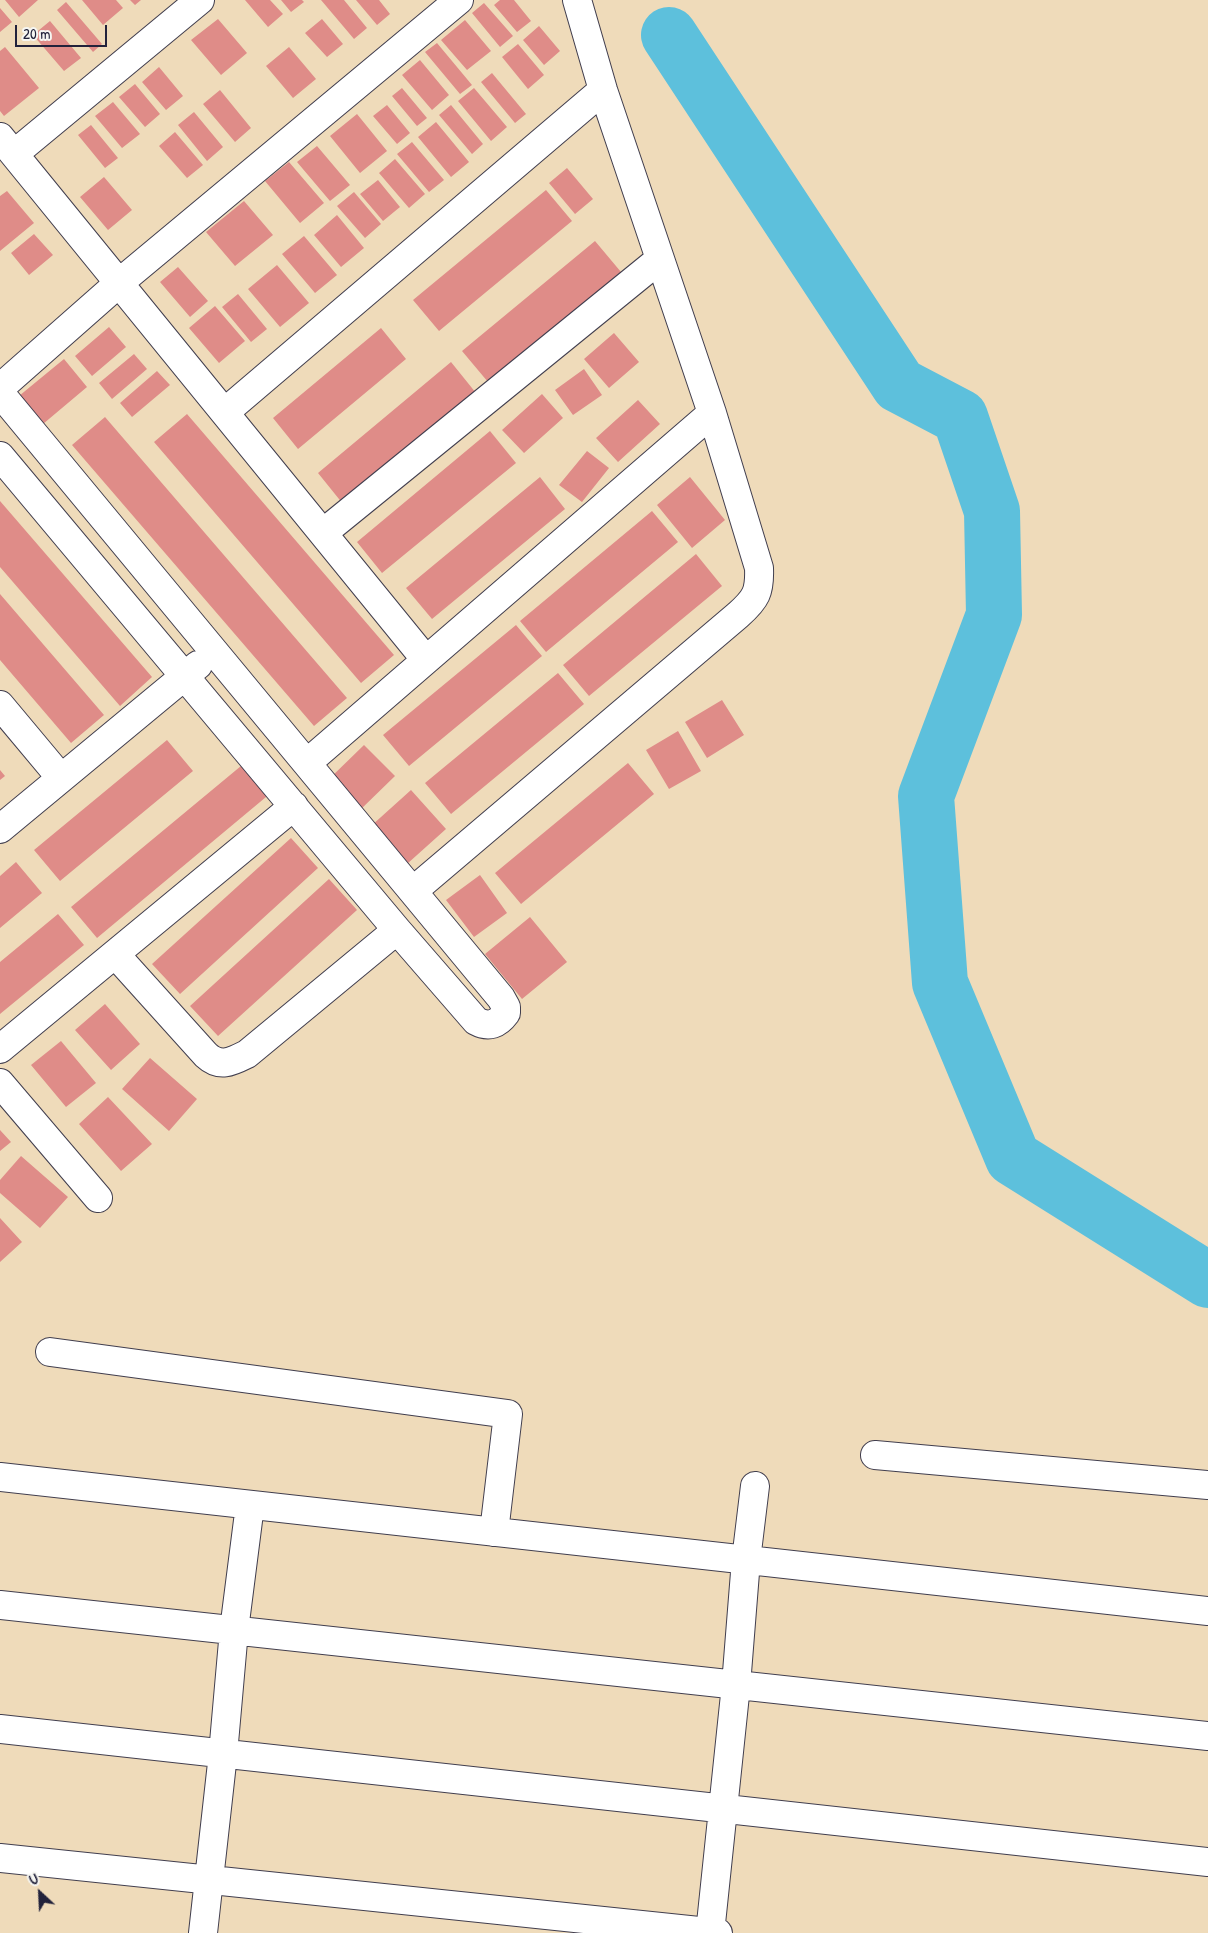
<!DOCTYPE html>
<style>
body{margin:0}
#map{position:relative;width:1208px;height:1933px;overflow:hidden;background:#efdbba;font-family:"Patrick Hand",sans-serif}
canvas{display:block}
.north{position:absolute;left:15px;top:1868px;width:50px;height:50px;-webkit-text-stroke:4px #f6f6f2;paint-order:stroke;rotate:335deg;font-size:14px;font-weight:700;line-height:20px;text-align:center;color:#22223b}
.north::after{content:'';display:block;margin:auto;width:18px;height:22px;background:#22223b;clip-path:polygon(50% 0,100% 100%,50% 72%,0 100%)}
.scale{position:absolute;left:15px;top:25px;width:92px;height:22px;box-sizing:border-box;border:2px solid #22223b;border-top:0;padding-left:6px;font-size:15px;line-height:18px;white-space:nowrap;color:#22223b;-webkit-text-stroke:4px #f6f6f2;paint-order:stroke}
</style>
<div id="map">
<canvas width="1208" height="1933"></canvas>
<div class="north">U</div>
<div class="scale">20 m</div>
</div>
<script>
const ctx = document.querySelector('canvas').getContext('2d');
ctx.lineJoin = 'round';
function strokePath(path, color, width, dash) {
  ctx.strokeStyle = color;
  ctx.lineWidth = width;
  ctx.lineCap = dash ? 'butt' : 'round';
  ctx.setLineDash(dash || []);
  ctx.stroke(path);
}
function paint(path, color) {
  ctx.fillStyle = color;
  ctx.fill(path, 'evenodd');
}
strokePath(new Path2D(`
 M 669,35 L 899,385 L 960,417 L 992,511 L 994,615 L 926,796 L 940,983 L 1013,1158 L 1208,1280`), '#5dc0dc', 56);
paint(new Path2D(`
 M 5,0 L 38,0 L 19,17 Z
 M 82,0 L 116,0 L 123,8 L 103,25 Z
 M 130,0 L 141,0 L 135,5 Z
 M 245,0 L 270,0 L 283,14 L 268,27 Z
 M 281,0 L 302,0 L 304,2 L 291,12 Z
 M 321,0 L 344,0 L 367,28 L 354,39 Z
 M 356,0 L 379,0 L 390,14 L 377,25 Z
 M 500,0 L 514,0 L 531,21 L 517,32 L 494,5 Z
 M 66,2 L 102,44 L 93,52 L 57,10 Z
 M 484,3 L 513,36 L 500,47 L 472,13 Z
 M 0,8 L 12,22 L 0,32 Z
 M 218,19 L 247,53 L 221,75 L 191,40 Z
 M 322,19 L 343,44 L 327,57 L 305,33 Z
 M 465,20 L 491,51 L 467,70 L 441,40 Z
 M 50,21 L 81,58 L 64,71 L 33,35 Z
 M 539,26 L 560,51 L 544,65 L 523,40 Z
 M 437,43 L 472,85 L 460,94 L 425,52 Z
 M 518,44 L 544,75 L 528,89 L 502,57 Z
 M 5,47 L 39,88 L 4,116 L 0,111 L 0,51 Z
 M 289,47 L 316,79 L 293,98 L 266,66 Z
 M 420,60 L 449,95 L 432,110 L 402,75 Z
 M 159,67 L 183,96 L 166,110 L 142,82 Z
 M 492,73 L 526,114 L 515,123 L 481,82 Z
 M 135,84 L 160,114 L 145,127 L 119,97 Z
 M 402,88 L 427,118 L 417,126 L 392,96 Z
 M 474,88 L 507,127 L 491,141 L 458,101 Z
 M 220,90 L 251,128 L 235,142 L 203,104 Z
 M 113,102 L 140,134 L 122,148 L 95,116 Z
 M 387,105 L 410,133 L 397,144 L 373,116 Z
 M 451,105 L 483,144 L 472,154 L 439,115 Z
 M 194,112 L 223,147 L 207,161 L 178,125 Z
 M 357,114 L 387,151 L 360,173 L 330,136 Z
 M 436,122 L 469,162 L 451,177 L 418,137 Z
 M 91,125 L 118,158 L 105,168 L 78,135 Z
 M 175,132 L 203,165 L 187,178 L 159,146 Z
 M 412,142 L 444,180 L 429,192 L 397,154 Z
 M 317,146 L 350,185 L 330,201 L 297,162 Z
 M 395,159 L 425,194 L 409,208 L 379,173 Z
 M 289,162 L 324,203 L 300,223 L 265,181 Z
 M 567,168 L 593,199 L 575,214 L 549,183 Z
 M 104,177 L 132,210 L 108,230 L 80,197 Z
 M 378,180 L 400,207 L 383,221 L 360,194 Z
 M 546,190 L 572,221 L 439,331 L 413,300 Z
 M 7,191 L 34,223 L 0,251 L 0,196 Z
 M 354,192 L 381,224 L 365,238 L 337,206 Z
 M 244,201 L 273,235 L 235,266 L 206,232 Z
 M 337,215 L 364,248 L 341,267 L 314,235 Z
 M 34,234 L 53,255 L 29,275 L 11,253 Z
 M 304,236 L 337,275 L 315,293 L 282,254 Z
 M 595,241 L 621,272 L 488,382 L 462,351 Z
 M 277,265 L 309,303 L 280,327 L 248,289 Z
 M 178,267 L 208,301 L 190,317 L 160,282 Z
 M 238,294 L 267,329 L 251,342 L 222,307 Z
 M 215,306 L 245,341 L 219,363 L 189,328 Z
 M 109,327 L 126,347 L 92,376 L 75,356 Z
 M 381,328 L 406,359 L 298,449 L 273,418 Z
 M 614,333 L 639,362 L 609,388 L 584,359 Z
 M 134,354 L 147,369 L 112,399 L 99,383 Z
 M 64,359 L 87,387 L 43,424 L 19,396 Z
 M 451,362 L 476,393 L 343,504 L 318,473 Z
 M 584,369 L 602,395 L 573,415 L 555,390 Z
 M 157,371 L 170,385 L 132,417 L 120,403 Z
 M 542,394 L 563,418 L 524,453 L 502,430 Z
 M 638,400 L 660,424 L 618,462 L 596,438 Z
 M 187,414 L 394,655 L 361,683 L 154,442 Z
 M 105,417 L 347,698 L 314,726 L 72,445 Z
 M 490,431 L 516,463 L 382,573 L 357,542 Z
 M 587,451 L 609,468 L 582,502 L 559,485 Z
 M 540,477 L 565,509 L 432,619 L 406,588 Z
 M 690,477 L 725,520 L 692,548 L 657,505 Z
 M 0,501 L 152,677 L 120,706 L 0,567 Z
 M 652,511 L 678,542 L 546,652 L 520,621 Z
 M 696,554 L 722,586 L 589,696 L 563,665 Z
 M 0,594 L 104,715 L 71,743 L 0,660 Z
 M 516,625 L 542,656 L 409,766 L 383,735 Z
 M 558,673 L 584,704 L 451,814 L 425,783 Z
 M 722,700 L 744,735 L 707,758 L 685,722 Z
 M 678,731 L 701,771 L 669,789 L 646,750 Z
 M 167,740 L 193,771 L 60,881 L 34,850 Z
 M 364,745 L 395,776 L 357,813 L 326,782 Z
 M 247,761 L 272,792 L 97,938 L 71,907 Z
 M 628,763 L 654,794 L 521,904 L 495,873 Z
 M 0,770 L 5,776 L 0,780 Z
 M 411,790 L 446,829 L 407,864 L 371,826 Z
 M 291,838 L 318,868 L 180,994 L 152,964 Z
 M 16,862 L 42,893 L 0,928 L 0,876 Z
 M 480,875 L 507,913 L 474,937 L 446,900 Z
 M 329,879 L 357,910 L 218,1036 L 190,1006 Z
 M 58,914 L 84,945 L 0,1014 L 0,962 Z
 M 530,917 L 567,962 L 522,999 L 485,954 Z
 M 105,1004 L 140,1044 L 111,1070 L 75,1030 Z
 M 61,1041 L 96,1083 L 66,1107 L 31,1065 Z
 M 150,1058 L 197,1099 L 169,1131 L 122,1089 Z
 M 108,1097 L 152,1144 L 121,1171 L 79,1124 Z
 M 0,1130 L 11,1142 L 0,1151 Z
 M 21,1156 L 68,1197 L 40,1228 L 0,1193 L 0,1180 Z
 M 0,1218 L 22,1242 L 0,1262 Z`), '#df8c88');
const minor = new Path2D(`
 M 0,137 L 426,660
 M 14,154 L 200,0
 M 0,388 L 119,283 L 459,0
 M 0,393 L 501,998 L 506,1007 L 506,1013 C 498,1024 489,1028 476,1021 L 397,930 L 0,456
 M 225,412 L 603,90
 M 323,533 L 660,259
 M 0,705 L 61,778
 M 307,763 L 712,413
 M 0,829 L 198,665
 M 413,891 L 738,615 C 756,599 760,592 759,568 L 712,413 L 603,90 L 577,0
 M 115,954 L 206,1055 C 220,1068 231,1062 247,1054 L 397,930
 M 0,1049 L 294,806
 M 0,1083 L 98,1198
 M 50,1352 L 508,1414 L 494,1532
 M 875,1455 L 1208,1485
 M 0,1477 L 1208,1611
 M 0,1605 L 1208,1736
 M 0,1729 L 1208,1862
 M 0,1858 L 718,1933
 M 203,1933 L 223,1754 L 234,1630 L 250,1505
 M 710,1933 L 736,1685 L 746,1560 L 755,1486`);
strokePath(minor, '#413e4e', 30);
strokePath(minor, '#fff', 28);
</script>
